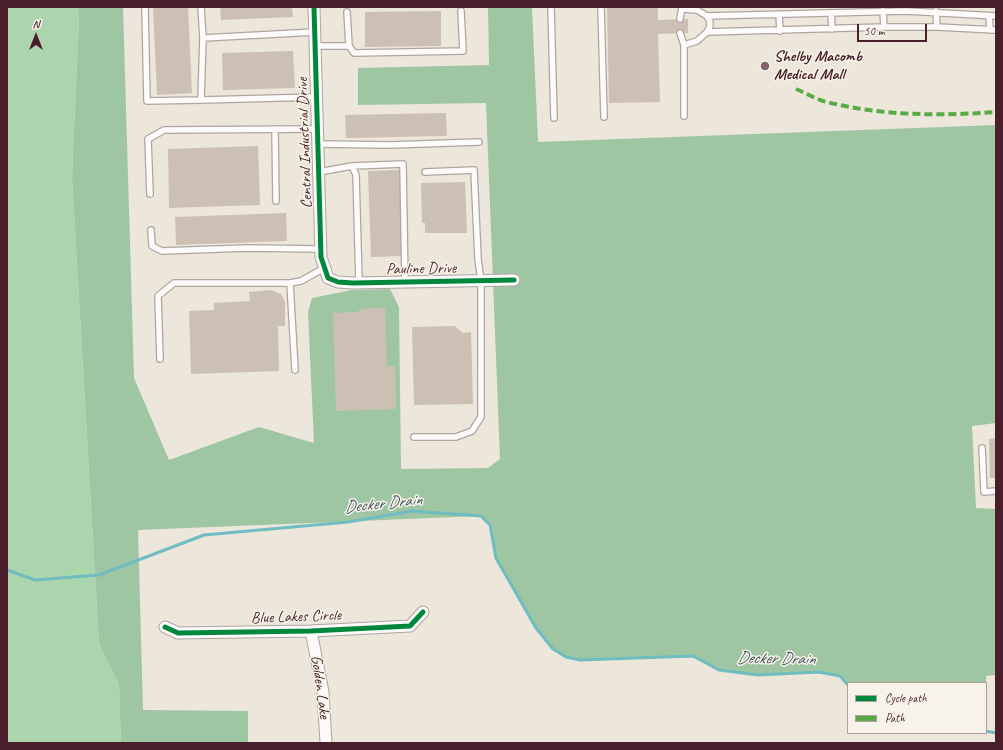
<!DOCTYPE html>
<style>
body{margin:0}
#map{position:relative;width:1003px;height:750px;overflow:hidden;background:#ece6db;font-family:Caveat,sans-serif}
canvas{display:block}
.frame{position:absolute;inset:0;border:8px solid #4a1f2b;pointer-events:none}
.legend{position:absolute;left:847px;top:682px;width:140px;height:52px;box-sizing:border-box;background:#f7f3e8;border:1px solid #b29e9c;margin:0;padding:5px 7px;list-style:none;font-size:12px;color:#4a1f2b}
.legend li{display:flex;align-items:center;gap:8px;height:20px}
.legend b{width:20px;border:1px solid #b29e9c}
.north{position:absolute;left:16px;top:16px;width:40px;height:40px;-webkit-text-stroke:3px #f7f3e8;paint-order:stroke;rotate:0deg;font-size:11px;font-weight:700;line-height:16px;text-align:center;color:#4a1f2b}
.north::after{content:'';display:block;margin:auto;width:14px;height:18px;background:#4a1f2b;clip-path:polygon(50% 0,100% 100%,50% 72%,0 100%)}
.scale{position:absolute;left:857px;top:24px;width:70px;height:18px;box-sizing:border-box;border:2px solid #4a1f2b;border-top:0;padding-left:5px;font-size:12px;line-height:14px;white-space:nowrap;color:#4a1f2b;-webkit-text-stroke:3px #f7f3e8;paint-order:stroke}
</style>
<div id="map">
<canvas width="1003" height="750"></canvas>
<div class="frame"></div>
<ul class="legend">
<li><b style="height:5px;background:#00873e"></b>Cycle path</li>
<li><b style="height:5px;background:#57aa44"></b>Path</li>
</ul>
<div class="north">N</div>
<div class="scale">50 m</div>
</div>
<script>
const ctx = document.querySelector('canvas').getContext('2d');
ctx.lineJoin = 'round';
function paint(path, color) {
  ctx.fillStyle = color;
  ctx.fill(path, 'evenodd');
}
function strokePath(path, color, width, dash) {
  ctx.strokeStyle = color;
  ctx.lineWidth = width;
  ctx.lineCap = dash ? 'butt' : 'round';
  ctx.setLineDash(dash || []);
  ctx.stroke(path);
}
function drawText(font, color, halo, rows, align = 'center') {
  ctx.font = font + ' Caveat,sans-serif';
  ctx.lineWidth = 3;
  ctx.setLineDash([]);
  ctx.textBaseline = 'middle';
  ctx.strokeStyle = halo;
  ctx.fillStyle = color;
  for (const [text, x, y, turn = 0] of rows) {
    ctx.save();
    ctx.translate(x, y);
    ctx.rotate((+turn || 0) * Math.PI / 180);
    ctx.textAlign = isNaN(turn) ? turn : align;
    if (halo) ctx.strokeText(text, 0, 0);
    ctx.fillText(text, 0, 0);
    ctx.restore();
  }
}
paint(new Path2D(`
 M 7,7 L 78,7 L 79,18 L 72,177 L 99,644 L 119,684 L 121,743 L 7,743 Z`), '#abd5ad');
paint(new Path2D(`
 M 78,7 L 123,7 L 134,378 L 169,460 L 259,427 L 314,443 L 308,312 L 312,298 L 352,290 L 390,289 L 399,307 L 401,469 L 488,468 L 500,459 L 486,103 L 358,105 L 358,68 L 489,65 L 488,7 L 532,7 L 538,142 L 996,125 L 996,423 L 972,426 L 976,508 L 996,509 L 996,675 L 986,676 L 986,683 L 848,683 L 848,685 L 840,676 L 819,672 L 758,675 L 719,670 L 693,656 L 580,660 L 566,657 L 553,649 L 536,628 L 496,558 L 490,525 L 481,516 L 138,530 L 143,710 L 248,711 L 248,743 L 121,743 L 119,684 L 99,644 L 72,177 L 79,18 Z`), '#9fc6a2');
strokePath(new Path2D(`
 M 7,570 L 35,580 L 99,575 L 204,535 L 348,522 L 412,511 L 481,516 L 490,525 L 496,558 L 536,628 L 553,649 L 566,657 L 580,660 L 693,656 L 719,670 L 758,675 L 819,672 L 840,676 L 848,685
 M 986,731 L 996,733`), '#6fbcc1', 3);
paint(new Path2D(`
 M 153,7 L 188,7 L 192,93 L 157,95 Z
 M 220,7 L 292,7 L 293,17 L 221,20 Z
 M 607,7 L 658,7 L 658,20 L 688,19 L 688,33 L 658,34 L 660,102 L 609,103 Z
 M 441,11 L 441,46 L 365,47 L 365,12 Z
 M 293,51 L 295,88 L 223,90 L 222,53 Z
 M 446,113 L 447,136 L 346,138 L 345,115 Z
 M 258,146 L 260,205 L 169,208 L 168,149 Z
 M 400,170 L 402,256 L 371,257 L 368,171 Z
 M 465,182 L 467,233 L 425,233 L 425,223 L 422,223 L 421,183 Z
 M 286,213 L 287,241 L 176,245 L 175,217 Z
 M 271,290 L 281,294 L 285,302 L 285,326 L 278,326 L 279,371 L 191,374 L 189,311 L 214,310 L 214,303 L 250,301 L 249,292 Z
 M 385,308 L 387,366 L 395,366 L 396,409 L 336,411 L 333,313 L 359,312 L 359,309 Z
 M 455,326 L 463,333 L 471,332 L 473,404 L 414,405 L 412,327 Z
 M 996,438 L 996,478 L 990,478 L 989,439 Z`), '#ccc0b4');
const lane = new Path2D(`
 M 145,7 L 147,101 L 201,100 L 203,38 L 201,7
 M 551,7 L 554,118
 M 601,7 L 604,117
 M 682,9 L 697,10 L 707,16 L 906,11 L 996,16
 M 883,11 L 884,27
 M 936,11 L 937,27
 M 831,13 L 832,29
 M 779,14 L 780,31
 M 707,16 C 711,22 711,26 707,32
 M 989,16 L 990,30
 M 680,19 L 682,7
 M 680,33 L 684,45 L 684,116
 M 203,38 L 315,32
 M 684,45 L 697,41 L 707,32 L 884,27 L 937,27 L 996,30
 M 315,46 L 349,46 L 347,12
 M 349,46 L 354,53 L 463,51 L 461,11
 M 201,100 L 317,97
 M 275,129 L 276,201
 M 318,144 L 390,145 L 479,142
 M 352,166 L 403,164 L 405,282
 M 319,172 L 352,166 L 356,175 L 359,283
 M 150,194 L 148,139 L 164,130 L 318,129
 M 151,230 L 152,246 L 162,251 L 247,248 L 321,249
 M 290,283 L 295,370
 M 160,359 L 158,296 L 174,283 L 290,283 L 301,281 L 324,268
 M 414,437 L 456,437 L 472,431 L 481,417 L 481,281 L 478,259 L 474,170 L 425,172
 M 982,448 L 984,492 L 996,491`);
const street = new Path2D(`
 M 314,7 L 321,257 L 328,278 L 338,282 L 353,283 L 514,280
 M 165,627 L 178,633 L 311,631 L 410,626 L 423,612
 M 311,631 L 323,692 L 326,743`);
strokePath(lane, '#aea5a0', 8);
strokePath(street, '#aea5a0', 13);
strokePath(lane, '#fcfbfa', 5.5);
strokePath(street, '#fcfbfa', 11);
strokePath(new Path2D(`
 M 796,89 C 806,93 817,100 827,102 C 881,116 941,116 996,112`), '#57aa44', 4, [8, 4]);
strokePath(new Path2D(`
 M 314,7 L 321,257 L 328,278 L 338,282 L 353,283 L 514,280
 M 165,627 L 178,633 L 311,631 L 410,626 L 423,612`), '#00873e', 5);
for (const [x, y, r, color] of [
 [765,66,5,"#836569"]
]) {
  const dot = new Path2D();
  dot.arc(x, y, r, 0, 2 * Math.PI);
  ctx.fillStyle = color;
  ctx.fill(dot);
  strokePath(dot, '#f7f3e8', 1.5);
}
drawText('bold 16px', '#4a1f2b', '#f7f3e8', [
 ["Shelby Macomb",774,57],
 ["Medical Mall",774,75]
], 'left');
drawText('16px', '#4a1f2b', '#f7f3e8', [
 ["Central Industrial Drive",305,143,-92],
 ["Pauline Drive",421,269,-1],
 ["Blue Lakes Circle",296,617,-2],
 ["Golden Lake",320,687,82]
]);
drawText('italic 17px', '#435763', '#f7f3e8', [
 ["Decker Drain",383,504,-6],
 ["Decker Drain",776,659,1]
]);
</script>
